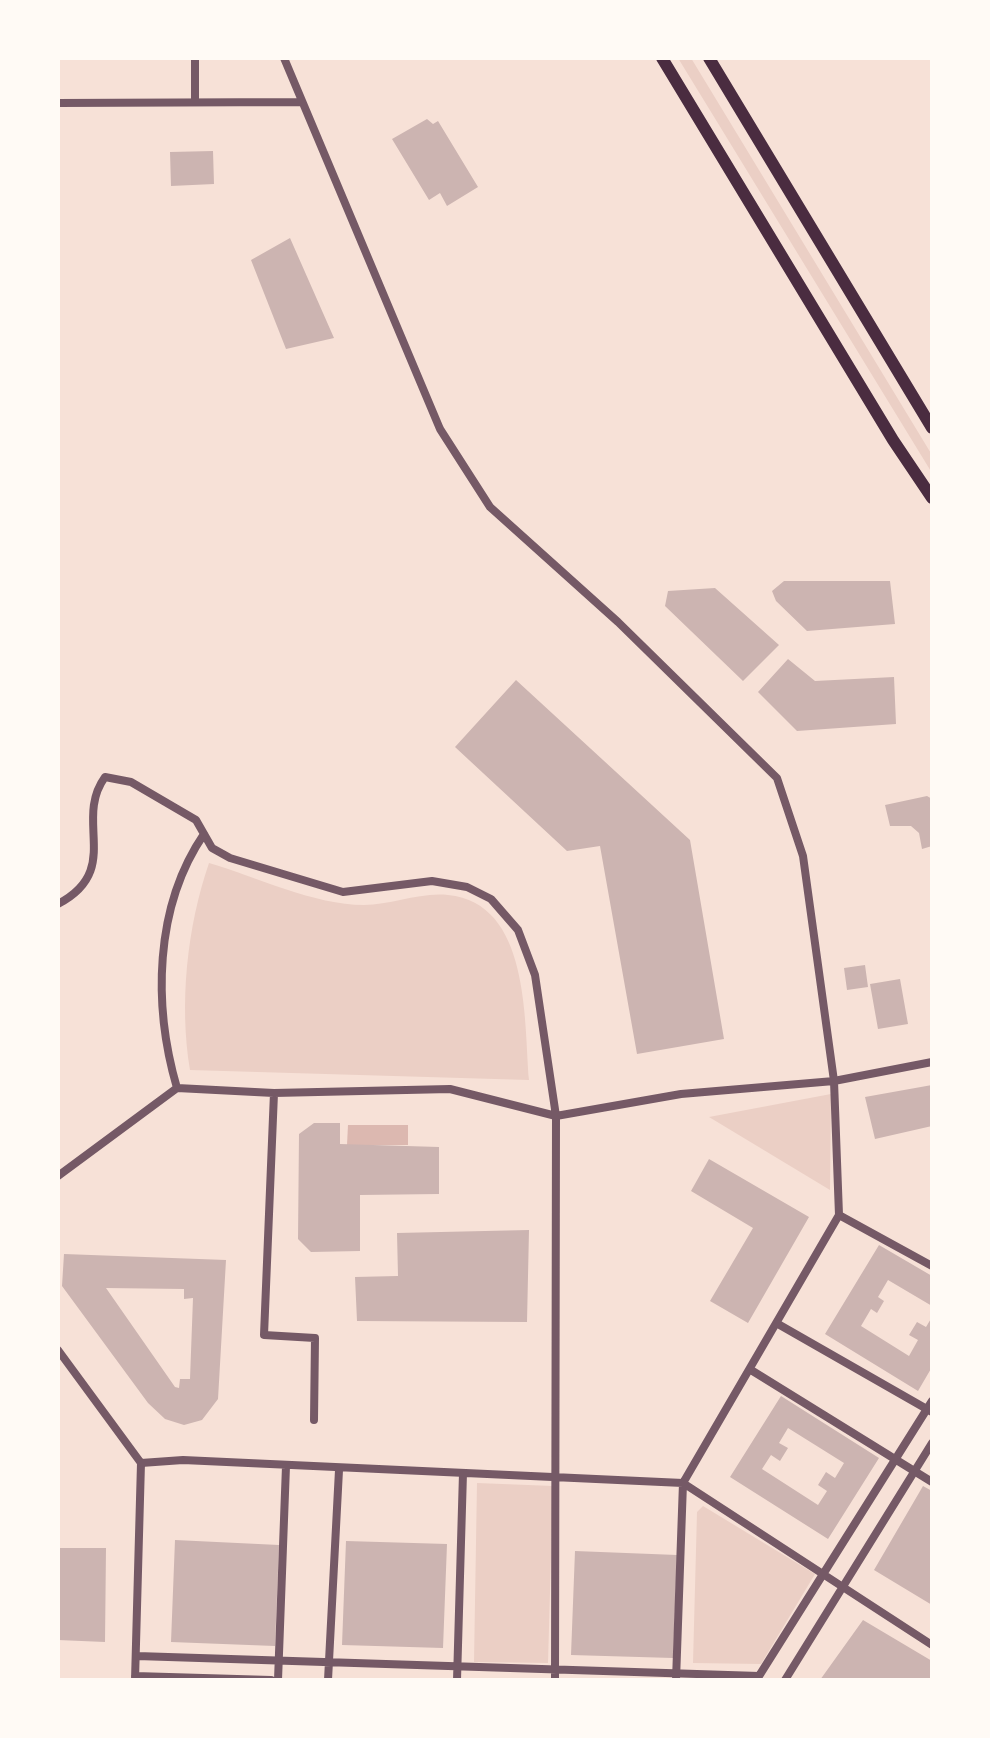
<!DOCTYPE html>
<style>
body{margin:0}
#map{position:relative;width:990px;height:1738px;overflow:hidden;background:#f7e1d7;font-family:Signika,sans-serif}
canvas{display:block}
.frame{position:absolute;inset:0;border:60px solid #fffaf5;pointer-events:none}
</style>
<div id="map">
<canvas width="990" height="1738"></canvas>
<div class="frame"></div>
</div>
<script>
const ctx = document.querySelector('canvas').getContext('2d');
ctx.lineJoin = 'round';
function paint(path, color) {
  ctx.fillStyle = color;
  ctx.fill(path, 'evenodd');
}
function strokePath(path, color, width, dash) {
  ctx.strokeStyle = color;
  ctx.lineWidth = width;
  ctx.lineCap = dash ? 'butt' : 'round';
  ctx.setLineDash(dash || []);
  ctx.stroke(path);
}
paint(new Path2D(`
 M 678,58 L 691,58 L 932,455 L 932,473 Z
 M 209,863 C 257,877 314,905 364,905 C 391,905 420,892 448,895 C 530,903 524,1020 529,1080 L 190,1070 C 179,1004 187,927 209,863 Z
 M 831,1094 L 830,1190 L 709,1117 Z
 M 477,1483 L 553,1486 L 548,1663 L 474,1662 Z
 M 703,1506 L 815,1574 L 761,1664 L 693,1663 L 697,1512 Z`), '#ebcfc5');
paint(new Path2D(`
 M 348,1125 L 408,1125 L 408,1145 L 347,1145 Z`), '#dcb8b0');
paint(new Path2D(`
 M 427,119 L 433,124 L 438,121 L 478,187 L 447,206 L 440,193 L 429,200 L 392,139 Z
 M 213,151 L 214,184 L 171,186 L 170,152 Z
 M 290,238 L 334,338 L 286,349 L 251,260 Z
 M 784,581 L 890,581 L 895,624 L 807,631 L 776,601 L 772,591 Z
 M 715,588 L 779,645 L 743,681 L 665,606 L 668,591 Z
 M 788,659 L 815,681 L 894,677 L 896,724 L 797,731 L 758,692 Z
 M 516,680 L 690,840 L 724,1039 L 637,1054 L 600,846 L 567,851 L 455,747 Z
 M 927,796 L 932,799 L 932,846 L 922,849 L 919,833 L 911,826 L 890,826 L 885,805 Z
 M 865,965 L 868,987 L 847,990 L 844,968 Z
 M 900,979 L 908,1024 L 878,1029 L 870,984 Z
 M 932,1085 L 932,1126 L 875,1139 L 865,1097 Z
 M 314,1123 L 340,1123 L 340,1144 L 439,1147 L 439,1194 L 360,1195 L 360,1251 L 311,1252 L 298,1239 L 299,1134 Z
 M 709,1159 L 809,1217 L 748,1323 L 710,1301 L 753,1228 L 691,1191 Z
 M 529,1230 L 527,1322 L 357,1321 L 355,1277 L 398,1276 L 397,1233 Z
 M 879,1245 L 932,1276 L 932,1306 L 888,1280 L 878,1297 L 884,1301 L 877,1313 L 871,1309 L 861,1326 L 909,1356 L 918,1340 L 909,1335 L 917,1322 L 926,1327 L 932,1317 L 932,1367 L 918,1391 L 825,1334 Z
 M 64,1254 L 226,1260 L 218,1399 L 202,1420 L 184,1425 L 165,1419 L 148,1403 L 62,1286 ZM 106,1288 L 184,1289 L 184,1299 L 193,1298 L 190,1379 L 180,1379 L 179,1388 L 175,1387 Z
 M 781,1396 L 879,1458 L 828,1539 L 730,1477 ZM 788,1428 L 844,1463 L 835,1478 L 826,1472 L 818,1485 L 827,1491 L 818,1505 L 762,1469 L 771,1455 L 780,1461 L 788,1448 L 779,1443 Z
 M 923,1486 L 932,1491 L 932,1605 L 874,1570 Z
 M 175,1540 L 279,1545 L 275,1646 L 171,1642 Z
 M 346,1541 L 447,1544 L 443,1648 L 342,1645 Z
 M 58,1548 L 106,1548 L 105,1642 L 58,1640 Z
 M 575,1551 L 677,1555 L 673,1658 L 571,1655 Z
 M 863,1620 L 932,1661 L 932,1680 L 820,1680 Z`), '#ccb4b1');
strokePath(new Path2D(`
 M 284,58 L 440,429 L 490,507 L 618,622 L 777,778 L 803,856 L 834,1081 L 839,1215 L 683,1483 L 676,1680
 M 195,102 L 195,58
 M 58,103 L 300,102
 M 58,904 C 123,870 73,821 105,777 L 131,782 L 196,820 L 212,848 L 230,858 L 343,892 L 432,881 L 467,887 L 491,899 L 518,930 L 535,975 L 556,1116 L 555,1680
 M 177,1088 C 153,1006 154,907 204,834
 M 274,1093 L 264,1335 L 315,1338 L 314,1420
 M 58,1176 L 177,1088 L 274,1093 L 450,1089 L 556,1116 L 681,1094 L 834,1081 L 932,1062
 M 839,1215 L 932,1266
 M 778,1324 L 932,1412
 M 58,1350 L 141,1463 L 183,1460 L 683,1483 L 932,1645
 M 751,1370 L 932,1482
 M 137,1656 L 759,1676 L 932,1401
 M 135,1676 L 271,1680
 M 135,1680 L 141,1463
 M 278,1680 L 286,1466
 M 328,1680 L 339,1470
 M 457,1680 L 463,1473
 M 785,1680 L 932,1443`), '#755966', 8);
strokePath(new Path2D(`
 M 662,58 L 893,440 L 932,498
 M 709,58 L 932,428`), '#4a2c40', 12);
</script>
